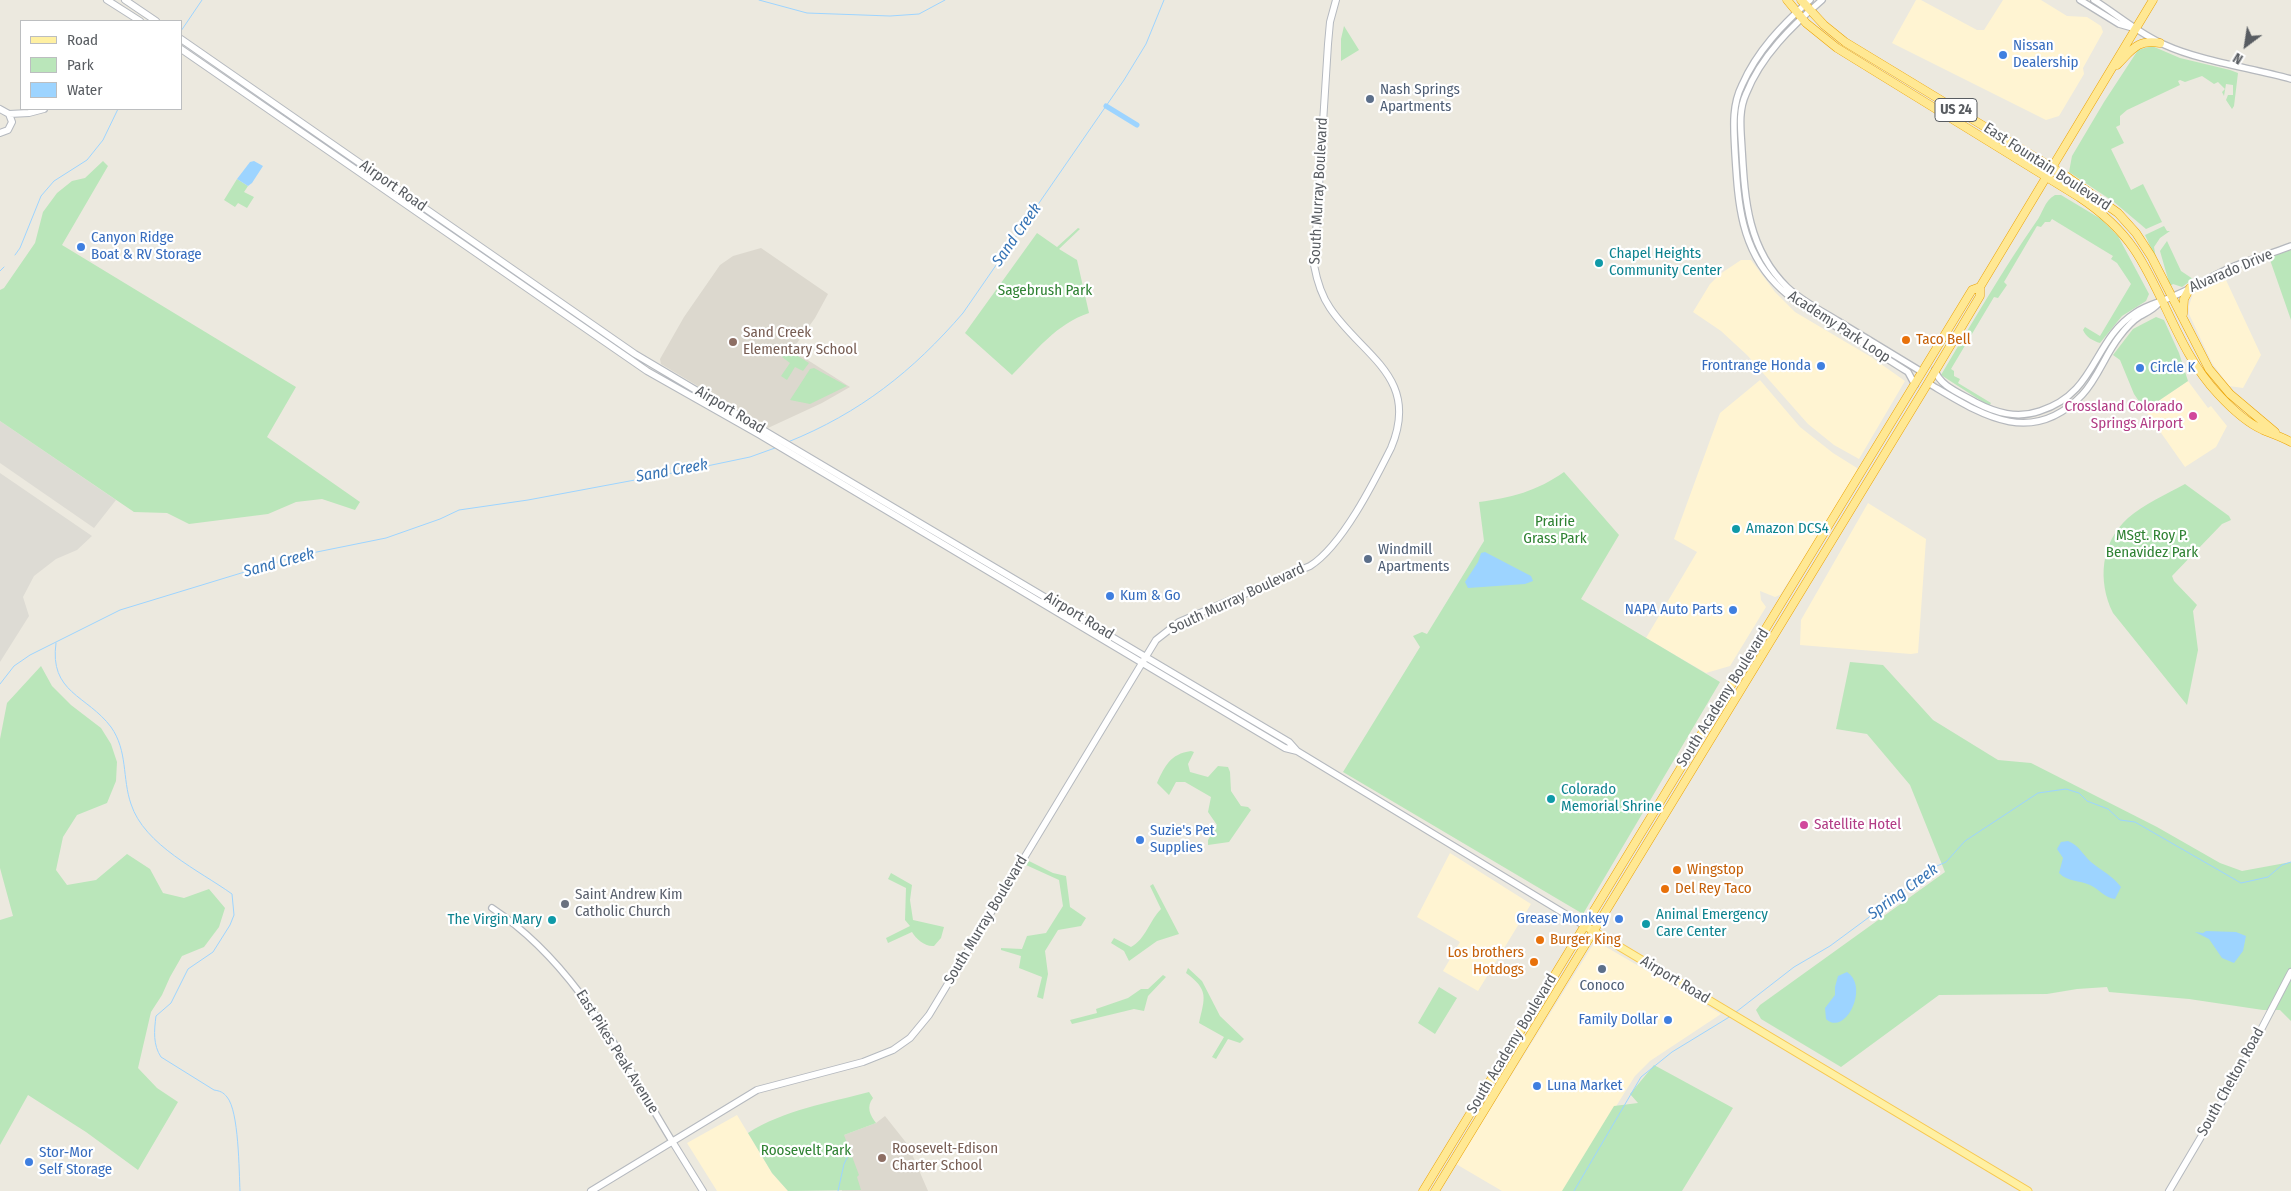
<!DOCTYPE html>
<style>
body{margin:0}
#map{position:relative;width:2291px;height:1191px;overflow:hidden;background:#ece9df;font-family:"Fira Sans Condensed",sans-serif}
canvas{display:block}
.legend{position:absolute;left:20px;top:20px;width:162px;height:90px;box-sizing:border-box;background:#fff;border:1px solid #bcbec0;margin:0;padding:6px 9px;list-style:none;font-size:15px;color:#585c61}
.legend li{display:flex;align-items:center;gap:10px;height:25px}
.legend b{width:25px;border:1px solid #bcbec0}
.north{position:absolute;left:2221px;top:20px;width:50px;height:50px;-webkit-text-stroke:4px #fff;paint-order:stroke;rotate:211deg;font-size:14px;font-weight:700;line-height:20px;text-align:center;color:#585c61}
.north::after{content:'';display:block;margin:auto;width:18px;height:22px;background:#585c61;clip-path:polygon(50% 0,100% 100%,50% 72%,0 100%)}
</style>
<div id="map">
<canvas width="2291" height="1191"></canvas>
<ul class="legend">
<li><b style="height:6px;background:#fff0a2"></b>Road</li>
<li><b style="height:14px;background:#bae6ba"></b>Park</li>
<li><b style="height:14px;background:#9dd4ff"></b>Water</li>
</ul>
<div class="north">N</div>
</div>
<script>
const ctx = document.querySelector('canvas').getContext('2d');
ctx.lineJoin = 'round';
function paint(path, color) {
  ctx.fillStyle = color;
  ctx.fill(path, 'evenodd');
}
function strokePath(path, color, width, dash) {
  ctx.strokeStyle = color;
  ctx.lineWidth = width;
  ctx.lineCap = dash ? 'butt' : 'round';
  ctx.setLineDash(dash || []);
  ctx.stroke(path);
}
function drawText(font, color, halo, rows, align = 'center') {
  ctx.font = font + ' "Fira Sans Condensed",sans-serif';
  ctx.lineWidth = 4.5;
  ctx.setLineDash([]);
  ctx.textBaseline = 'middle';
  ctx.strokeStyle = halo;
  ctx.fillStyle = color;
  for (const [text, x, y, turn = 0] of rows) {
    ctx.save();
    ctx.translate(x, y);
    ctx.rotate((+turn || 0) * Math.PI / 180);
    ctx.textAlign = isNaN(turn) ? turn : align;
    if (halo) ctx.strokeText(text, 0, 0);
    ctx.fillText(text, 0, 0);
    ctx.restore();
  }
}
paint(new Path2D(`
 M 1916,0 L 1921,0 L 1977,30 L 1984,30 L 2003,0 L 2041,0 L 2067,16 L 2087,17 L 2101,26 L 2103,32 L 2083,68 L 2084,74 L 2059,116 L 2046,120 L 1892,43 Z
 M 1741,260 L 1751,260 L 1775,292 L 1795,312 L 1871,357 L 1905,381 L 1859,459 L 1834,445 L 1808,424 L 1747,355 L 1721,331 L 1693,312 L 1710,284 L 1720,274 Z
 M 2226,280 L 2261,355 L 2243,388 L 2229,386 L 2212,363 L 2189,314 L 2189,306 L 2193,293 Z
 M 1760,380 L 1800,427 L 1833,453 L 1857,468 L 1858,472 L 1780,595 L 1775,597 L 1760,591 L 1761,600 L 1766,607 L 1730,666 L 1706,673 L 1646,638 L 1697,552 L 1674,539 L 1720,413 Z
 M 2188,381 L 2208,408 L 2211,406 L 2227,426 L 2216,447 L 2185,467 L 2145,410 Z
 M 1868,503 L 1926,539 L 1918,653 L 1911,654 L 1800,645 L 1801,620 Z
 M 1450,853 L 1531,904 L 1478,991 L 1443,971 L 1460,942 L 1417,917 Z
 M 1594,943 L 1601,944 L 1721,1014 L 1650,1061 L 1635,1076 L 1563,1191 L 1502,1191 L 1456,1164 Z
 M 737,1115 L 772,1173 L 788,1191 L 717,1191 L 687,1143 Z`), '#fff4d2');
paint(new Path2D(`
 M 0,421 L 116,500 L 94,528 L 0,463 Z
 M 0,473 L 92,536 L 77,550 L 56,559 L 34,576 L 23,597 L 29,616 L 0,662 Z`), '#dddbd4');
paint(new Path2D(`
 M 761,248 L 828,294 L 815,318 L 792,350 L 850,387 L 822,403 L 768,428 L 661,364 L 660,359 L 684,317 L 720,265 L 733,256 Z
 M 885,1116 L 908,1145 L 928,1191 L 842,1191 L 844,1135 L 876,1123 Z`), '#dcd8ce');
paint(new Path2D(`
 M 1344,26 L 1359,50 L 1341,61 L 1341,39 Z
 M 2152,46 L 2180,58 L 2230,70 L 2238,73 L 2234,106 L 2232,109 L 2226,100 L 2228,95 L 2233,95 L 2233,85 L 2226,84 L 2224,96 L 2222,92 L 2225,89 L 2218,82 L 2214,84 L 2202,76 L 2185,82 L 2180,80 L 2178,81 L 2180,85 L 2127,110 L 2120,116 L 2120,125 L 2116,127 L 2124,143 L 2111,149 L 2131,190 L 2143,184 L 2162,222 L 2146,229 L 2114,202 L 2069,172 L 2072,156 L 2104,102 L 2138,50 Z
 M 103,161 L 108,166 L 62,245 L 296,387 L 267,437 L 360,502 L 355,510 L 322,499 L 296,502 L 268,514 L 189,524 L 167,513 L 134,512 L 0,421 L 0,290 L 4,288 L 35,243 L 43,212 L 57,193 L 72,181 L 85,178 Z
 M 237,179 L 248,186 L 244,192 L 254,197 L 247,208 L 238,203 L 235,207 L 224,200 Z
 M 2055,195 L 2061,195 L 2101,219 L 2118,236 L 2149,294 L 2146,301 L 2122,316 L 2100,343 C 2093,341 2086,337 2083,330 L 2085,327 L 2100,336 L 2131,284 L 2117,263 L 2111,259 L 2113,256 L 2052,219 L 2050,222 L 2045,222 L 2041,227 L 2037,226 L 2004,282 L 2007,285 L 1998,298 L 1994,297 L 1951,369 L 1954,371 L 1954,376 L 1960,379 L 1958,383 L 1991,403 L 1989,406 L 1941,375 C 1972,323 2002,271 2036,222 C 2043,213 2044,201 2055,195 Z
 M 2164,226 L 2167,231 L 2170,231 L 2160,238 L 2154,247 L 2156,259 L 2145,235 Z
 M 1078,228 L 1080,229 L 1059,249 L 1077,260 L 1089,313 C 1056,324 1036,351 1012,375 L 965,333 L 1037,233 L 1057,247 Z
 M 2167,241 L 2181,271 L 2193,279 L 2182,287 L 2173,284 L 2170,286 L 2160,251 Z
 M 2291,250 L 2291,320 L 2269,257 Z
 M 2156,317 L 2164,320 L 2179,353 L 2188,381 L 2145,410 L 2134,394 L 2120,360 L 2113,355 L 2133,329 Z
 M 787,349 L 809,363 L 803,371 L 795,367 L 787,380 L 781,376 L 790,363 L 782,357 Z
 M 814,368 L 847,386 L 810,404 L 790,400 L 810,369 Z
 M 1564,472 L 1619,535 L 1581,599 L 1720,682 L 1583,914 L 1343,772 L 1420,647 L 1413,636 L 1422,632 L 1427,634 L 1484,541 L 1479,502 C 1511,498 1537,491 1564,472 Z
 M 2185,484 L 2229,516 L 2231,520 L 2222,524 L 2172,576 L 2174,581 L 2197,605 L 2193,611 L 2198,650 L 2187,705 L 2113,613 C 2097,581 2101,542 2128,518 C 2144,504 2167,494 2185,484 Z
 M 1850,662 L 1883,665 L 1933,720 L 1998,760 L 2031,763 L 2157,827 L 2220,863 L 2242,871 L 2291,862 L 2291,1021 L 2280,1010 L 2263,1010 L 2189,999 L 2109,992 L 2107,987 L 2077,989 L 2047,994 L 1939,995 L 1841,1067 L 1761,1019 L 1756,1010 L 1760,1005 L 1945,872 L 1910,785 L 1867,734 L 1836,729 Z
 M 41,666 L 52,686 L 71,705 L 101,728 L 111,744 L 117,762 L 116,781 L 107,803 L 77,815 L 63,837 L 56,870 L 67,885 L 96,880 L 127,854 L 150,869 L 163,893 L 184,898 L 209,889 L 225,908 L 219,927 L 204,947 L 182,956 L 170,977 L 162,995 L 151,1012 L 138,1068 L 157,1088 L 178,1102 L 138,1170 L 86,1132 L 28,1095 L 0,1145 L 0,920 L 13,916 L 0,868 L 0,739 L 7,703 Z
 M 1191,751 L 1194,752 L 1188,764 L 1190,772 L 1208,777 L 1218,766 L 1228,767 L 1230,772 L 1231,791 L 1241,806 L 1248,807 L 1251,810 L 1229,842 L 1208,845 L 1208,840 L 1217,825 L 1208,812 L 1211,797 L 1185,782 L 1176,782 L 1169,795 L 1157,783 C 1165,766 1170,754 1191,751 Z
 M 1029,861 L 1053,873 L 1066,876 L 1070,907 L 1086,918 L 1081,926 L 1058,930 L 1045,951 L 1048,974 L 1043,999 L 1037,997 L 1042,977 L 1019,968 L 1021,956 L 1001,950 L 1001,948 L 1022,949 L 1027,936 L 1046,933 L 1063,906 L 1059,880 L 1026,865 Z
 M 891,873 L 912,885 L 910,900 L 913,920 L 944,927 L 941,938 L 934,946 C 925,947 916,939 912,932 L 888,943 L 886,938 L 910,926 L 905,920 L 906,888 L 888,879 Z
 M 1153,884 L 1179,934 L 1157,941 L 1129,961 L 1124,951 L 1111,943 L 1114,938 L 1131,947 C 1145,940 1150,920 1161,909 L 1150,886 Z
 M 1188,968 L 1202,981 L 1220,1016 L 1244,1039 L 1240,1043 L 1228,1039 L 1216,1059 L 1212,1057 L 1224,1037 L 1199,1023 C 1205,997 1209,990 1186,973 Z
 M 1163,975 L 1166,977 L 1148,996 L 1144,1011 L 1134,1009 L 1072,1024 L 1070,1020 L 1097,1013 L 1096,1009 L 1128,998 L 1141,989 L 1148,989 Z
 M 1439,987 L 1457,998 L 1435,1034 L 1418,1023 Z
 M 1654,1065 L 1733,1108 L 1682,1191 L 1562,1191 L 1614,1106 L 1638,1103 L 1630,1094 Z
 M 869,1092 L 873,1098 C 866,1107 870,1115 876,1123 L 844,1135 L 859,1175 L 857,1177 L 861,1190 L 788,1191 L 772,1173 L 748,1133 C 784,1110 828,1103 869,1092 Z`), '#bae6ba');
paint(new Path2D(`
 M 254,161 L 263,166 L 252,183 L 248,186 L 237,179 L 250,162 Z
 M 1485,552 L 1531,576 L 1533,581 L 1525,584 L 1468,588 L 1465,582 L 1478,562 L 1481,553 Z
 M 2068,841 C 2080,846 2082,854 2091,862 C 2102,871 2113,876 2121,887 L 2115,899 C 2105,898 2099,889 2090,885 C 2079,880 2068,882 2059,873 L 2063,858 L 2057,849 L 2061,842 Z
 M 2206,931 L 2236,932 L 2246,936 L 2243,951 L 2234,963 L 2222,958 L 2209,939 L 2195,932 L 2203,933 Z
 M 1847,972 C 1870,987 1845,1037 1826,1019 L 1825,1008 L 1835,995 L 1835,987 L 1838,976 Z`), '#9dd4ff');
strokePath(new Path2D(`
 M 759,0 L 807,13 L 890,16 L 919,14 L 945,0
 M 181,31 L 202,0
 M 15,255 L 20,248 L 41,196 L 54,181 L 87,160 L 103,140 L 118,109
 M 0,271 L 4,267
 M 788,442 C 860,413 913,371 963,313 L 1124,80 L 1146,44 L 1164,0
 M 56,643 C 49,693 87,695 111,727 C 128,751 122,778 131,804 C 144,845 200,871 232,894 L 234,915 L 230,925 L 213,952 L 188,969 L 171,1003 L 156,1016 C 154,1031 153,1045 161,1057 L 214,1090 C 220,1091 223,1092 227,1097 C 239,1111 239,1171 240,1191
 M 0,684 L 14,666 L 30,655 L 120,610 L 297,556 L 386,538 L 440,519 L 459,510 L 528,500 L 683,471 L 750,457 L 775,448
 M 1736,1012 L 1794,967 L 1830,946 L 1872,915 L 1884,902 L 1907,888 L 1930,869 L 1946,862 L 1965,841 L 2038,793 L 2066,789 L 2079,793 L 2087,801 L 2108,809 L 2120,820 L 2135,822 L 2241,883 L 2268,877 L 2282,865 L 2291,862
 M 838,1191 L 844,1164 L 850,1152
 M 1574,1191 L 1641,1077 L 1672,1052 L 1731,1016`), '#9dd4ff', 1);
strokePath(new Path2D(`
 M 1106,106 L 1137,125`), '#9dd4ff', 5);
const tertiary = new Path2D(`
 M 1810,0 C 1782,25 1757,51 1742,85 C 1731,107 1734,130 1735,153 C 1738,201 1740,247 1776,284 C 1793,302 1816,314 1838,328 C 1862,342 1885,358 1908,372 L 1915,385
 M 1822,0 C 1792,26 1761,56 1746,94 C 1738,111 1741,131 1742,150 C 1745,201 1748,249 1787,287 C 1802,301 1820,310 1838,321 C 1866,338 1894,355 1922,372
 M 2080,0 L 2119,24 L 2133,28
 M 2094,0 C 2118,15 2139,34 2165,45 C 2200,61 2252,68 2291,79
 M 1935,370 C 1939,386 1962,394 1975,402 C 1996,413 2017,419 2040,411 C 2097,393 2092,341 2135,313 C 2148,304 2162,302 2176,295 C 2195,287 2212,276 2230,268 C 2250,259 2271,254 2291,246
 M 1928,383 C 1979,413 2030,449 2082,395 C 2098,378 2105,355 2119,337 C 2125,329 2132,321 2140,316 C 2148,312 2153,310 2159,303
 M 492,908 C 578,965 620,1056 672,1141`);
const secondary = new Path2D(`
 M 107,0 L 140,21
 M 125,0 L 156,21
 M 181,39 L 635,354 L 1289,742 L 1297,751
 M 181,49 L 647,371 L 760,435 L 1285,748 L 1297,751 L 1585,926
 M 0,109 L 9,114 L 12,122 L 8,130 L 0,133
 M 9,114 L 29,113 L 44,109
 M 672,1141 L 703,1191
 M 591,1191 L 757,1090 L 863,1062 L 893,1050 L 910,1038 L 929,1015 L 1156,640 L 1179,622 L 1310,566 C 1342,546 1374,482 1391,448 C 1421,377 1362,356 1330,308 C 1321,295 1317,281 1314,265 L 1328,44 L 1330,22 L 1336,0
 M 2169,1191 L 2237,1076 L 2291,972`);
const primary = new Path2D(`
 M 1585,926 L 2028,1191`);
const trunk = new Path2D(`
 M 1787,0 L 1806,23 L 1837,48 L 2079,197 C 2100,211 2119,227 2134,249 C 2165,295 2179,353 2218,394 C 2230,407 2247,423 2263,430 C 2273,434 2282,437 2291,442
 M 1801,0 L 1824,25 L 1845,42 L 2066,176 L 2118,213 L 2136,233 L 2151,256 L 2209,369 L 2230,394 L 2275,432
 M 2117,65 C 2132,50 2137,39 2160,43
 M 2183,314 L 2184,299 L 2190,288
 M 1423,1191 L 1972,290 L 1980,287
 M 1435,1191 L 1928,383 L 1980,296 L 1980,287 L 2153,0`);
strokePath(tertiary, '#b5b8bd', 8);
strokePath(secondary, '#b5b9bf', 8);
strokePath(primary, '#f7c74d', 9);
strokePath(trunk, '#eca200', 9);
strokePath(tertiary, '#fff', 5.5);
strokePath(secondary, '#fff', 6);
strokePath(primary, '#fff0a2', 7);
strokePath(trunk, '#ffe893', 8);
for (const [x, y, r, color] of [
 [2003,55,5,"#3f7fe0"],
 [1370,99,5,"#5c6f8a"],
 [81,247,5,"#3f7fe0"],
 [1599,263,5,"#0f9aa8"],
 [1906,340,5,"#e8710a"],
 [733,342,5,"#8d6e63"],
 [1821,366,5,"#3f7fe0"],
 [2140,368,5,"#3f7fe0"],
 [2193,416,5,"#d1479c"],
 [1736,529,5,"#0f9aa8"],
 [1368,559,5,"#5c6f8a"],
 [1110,596,5,"#3f7fe0"],
 [1733,610,5,"#3f7fe0"],
 [1551,799,5,"#0f9aa8"],
 [1804,825,5,"#d1479c"],
 [1140,840,5,"#3f7fe0"],
 [1677,870,5,"#e8710a"],
 [1665,889,5,"#e8710a"],
 [565,904,5,"#6b7280"],
 [1619,919,5,"#3f7fe0"],
 [552,920,5,"#0f9aa8"],
 [1646,924,5,"#0f9aa8"],
 [1540,940,5,"#e8710a"],
 [1534,962,5,"#e8710a"],
 [1602,969,5,"#5c6f8a"],
 [1668,1020,5,"#3f7fe0"],
 [1537,1086,5,"#3f7fe0"],
 [882,1158,5,"#8d6e63"],
 [29,1162,5,"#3f7fe0"]
]) {
  const dot = new Path2D();
  dot.arc(x, y, r, 0, 2 * Math.PI);
  ctx.fillStyle = color;
  ctx.fill(dot);
  strokePath(dot, '#fff', 2);
}
for (const [x, y, w] of [
 [1956,110,42]
]) {
  const box = new Path2D();
  box.roundRect(x - w / 2, y - 11.5, w, 23, 4);
  ctx.fillStyle = '#fff';
  ctx.fill(box);
  strokePath(box, '#585c61', 1);
}
drawText('bold 14px', '#585c61', null, [
 ["US 24",1956,110]
]);
drawText('15px', '#366cbe', '#fff', [
 ["Nissan",2013,46],
 ["Dealership",2013,63],
 ["Canyon Ridge",91,238],
 ["Boat & RV Storage",91,255],
 ["Frontrange Honda",1811,366,"right"],
 ["Circle K",2150,368],
 ["Kum & Go",1120,596],
 ["NAPA Auto Parts",1723,610,"right"],
 ["Suzie's Pet",1150,831],
 ["Supplies",1150,848],
 ["Grease Monkey",1609,919,"right"],
 ["Family Dollar",1658,1020,"right"],
 ["Luna Market",1547,1086],
 ["Stor-Mor",39,1153],
 ["Self Storage",39,1170]
], 'left');
drawText('15px', '#4e5e75', '#fff', [
 ["Nash Springs",1380,90],
 ["Apartments",1380,107],
 ["Windmill",1378,550],
 ["Apartments",1378,567],
 ["Conoco",1602,986,"center"]
], 'left');
drawText('15px', '#585c61', '#fff', [
 ["East Fountain Boulevard",2047,167,33],
 ["Airport Road",393,186,35],
 ["South Murray Boulevard",1319,191,-87],
 ["Alvarado Drive",2231,271,-23],
 ["Academy Park Loop",1839,327,33],
 ["Airport Road",730,410,31],
 ["South Murray Boulevard",1237,599,-25],
 ["Airport Road",1079,616,31],
 ["South Academy Boulevard",1723,698,-58],
 ["South Murray Boulevard",986,920,-59],
 ["Airport Road",1675,980,31],
 ["South Academy Boulevard",1512,1044,-59],
 ["East Pikes Peak Avenue",617,1052,58],
 ["South Chelton Road",2231,1082,-61]
]);
drawText('15px', '#0d838f', '#fff', [
 ["Chapel Heights",1609,254],
 ["Community Center",1609,271],
 ["Amazon DCS4",1746,529],
 ["Colorado",1561,790],
 ["Memorial Shrine",1561,807],
 ["Animal Emergency",1656,915],
 ["Care Center",1656,932],
 ["The Virgin Mary",542,920,"right"]
], 'left');
drawText('15px', '#2f8233', '#fff', [
 ["Sagebrush Park",1045,291],
 ["Prairie",1555,522],
 ["Grass Park",1555,539],
 ["MSgt. Roy P.",2152,536],
 ["Benavidez Park",2152,553],
 ["Roosevelt Park",806,1151]
]);
drawText('15px', '#785e54', '#fff', [
 ["Sand Creek",743,333],
 ["Elementary School",743,350],
 ["Roosevelt-Edison",892,1149],
 ["Charter School",892,1166]
], 'left');
drawText('15px', '#c56008', '#fff', [
 ["Taco Bell",1916,340],
 ["Wingstop",1687,870],
 ["Del Rey Taco",1675,889],
 ["Burger King",1550,940],
 ["Los brothers",1524,953,"right"],
 ["Hotdogs",1524,970,"right"]
], 'left');
drawText('15px', '#b23c85', '#fff', [
 ["Crossland Colorado",2183,407],
 ["Springs Airport",2183,424],
 ["Satellite Hotel",1814,825,"left"]
], 'right');
drawText('15px', '#5b616d', '#fff', [
 ["Saint Andrew Kim",575,895],
 ["Catholic Church",575,912]
], 'left');
drawText('italic 16px', '#3774b5', '#fff', [
 ["Sand Creek",1017,235,-55],
 ["Sand Creek",672,471,-10],
 ["Sand Creek",279,563,-15],
 ["Spring Creek",1903,892,-36]
]);
</script>
